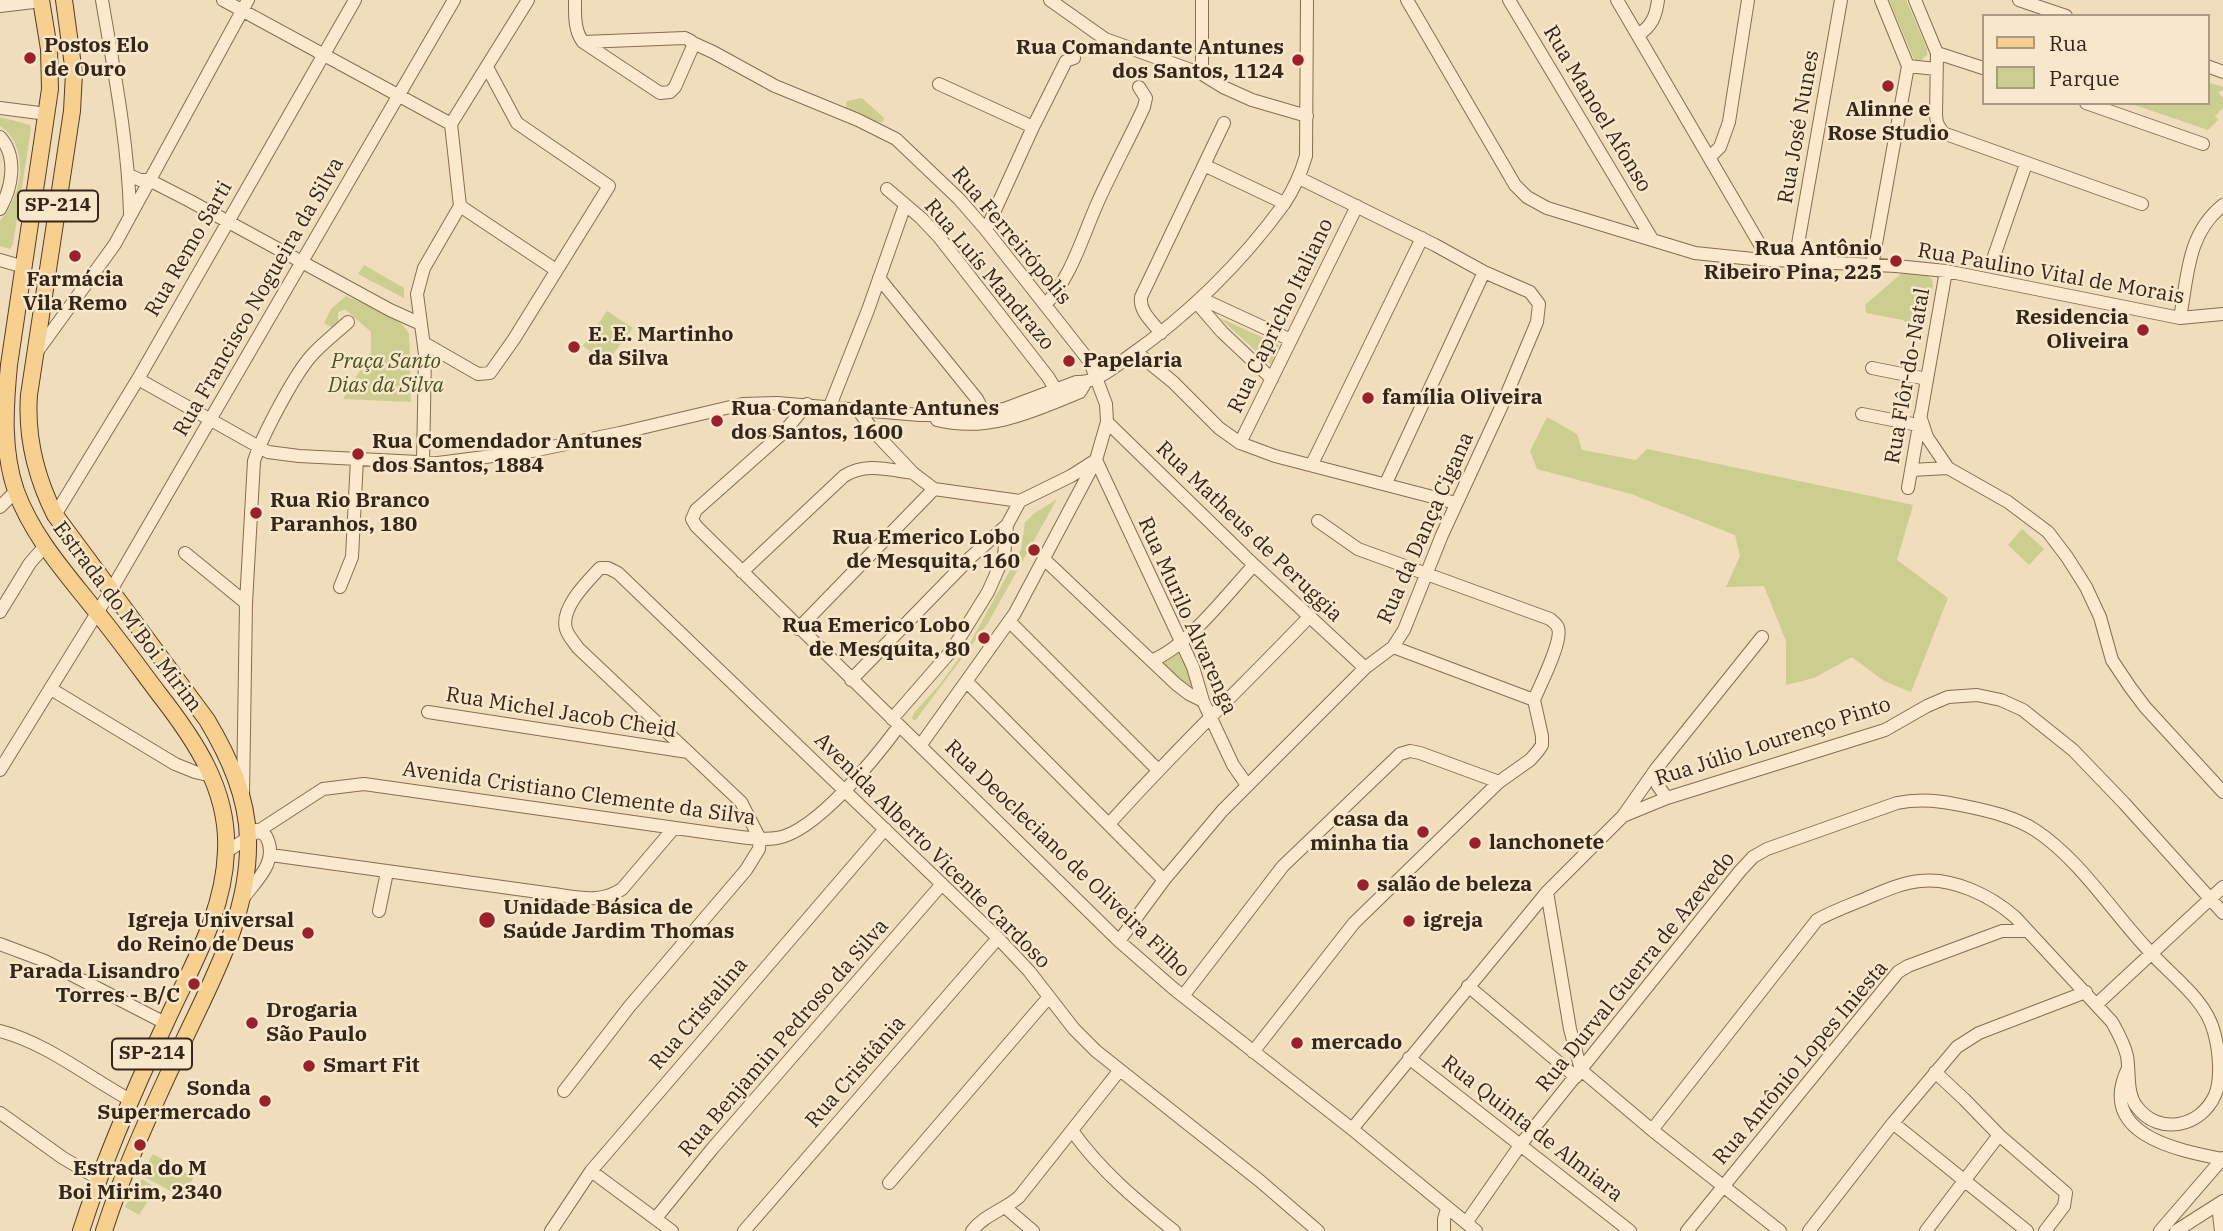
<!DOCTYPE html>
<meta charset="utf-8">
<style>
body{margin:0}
#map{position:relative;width:2223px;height:1231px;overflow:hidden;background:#f0ddbb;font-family:"IBM Plex Serif",serif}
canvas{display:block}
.legend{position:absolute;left:1982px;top:14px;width:228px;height:91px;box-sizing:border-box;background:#f7e7cb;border:2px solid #aa9a84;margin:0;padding:9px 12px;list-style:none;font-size:21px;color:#36261a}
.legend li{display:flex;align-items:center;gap:14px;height:35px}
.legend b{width:35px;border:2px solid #aa9a84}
</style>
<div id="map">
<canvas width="2223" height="1231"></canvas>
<ul class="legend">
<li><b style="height:9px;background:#f7d08f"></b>Rua</li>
<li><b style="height:19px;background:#cbce8f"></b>Parque</li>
</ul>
</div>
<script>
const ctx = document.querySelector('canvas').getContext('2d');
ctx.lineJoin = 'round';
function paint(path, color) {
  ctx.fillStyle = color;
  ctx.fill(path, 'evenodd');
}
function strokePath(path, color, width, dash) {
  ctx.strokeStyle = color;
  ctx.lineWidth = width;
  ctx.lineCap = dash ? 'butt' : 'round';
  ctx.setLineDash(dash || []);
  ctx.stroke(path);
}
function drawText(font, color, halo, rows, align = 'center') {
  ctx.font = font + ' "IBM Plex Serif",serif';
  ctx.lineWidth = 5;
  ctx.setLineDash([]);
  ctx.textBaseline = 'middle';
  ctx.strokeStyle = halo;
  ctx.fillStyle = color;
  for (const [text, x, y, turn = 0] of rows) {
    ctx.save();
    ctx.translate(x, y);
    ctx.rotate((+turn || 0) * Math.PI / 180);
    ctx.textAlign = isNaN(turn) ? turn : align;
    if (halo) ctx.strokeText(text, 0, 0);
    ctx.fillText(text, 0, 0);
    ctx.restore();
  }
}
paint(new Path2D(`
 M 1889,0 L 1906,0 L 1927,49 L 1927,55 L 1920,61 L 1916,61 L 1913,57 Z
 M 2207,82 L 2223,87 L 2223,90 L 2218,92 L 2223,98 L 2223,108 L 2215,116 L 2218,120 L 2208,130 L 2129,103 L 2207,103 Z
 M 862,98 L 884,118 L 883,122 L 872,123 L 845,112 L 847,101 Z
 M 0,117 L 30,125 L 31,129 L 13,244 L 10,249 L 0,246 L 0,221 C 22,198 31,146 0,126 Z
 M 364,265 L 404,288 L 404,298 L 358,274 Z
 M 1919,270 L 1932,279 L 1933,286 L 1925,325 L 1922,328 L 1912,327 L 1903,320 L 1866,313 L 1865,305 L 1902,273 Z
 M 346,296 C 368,306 397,312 409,334 L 411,402 L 343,399 L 371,352 L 371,332 L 345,309 L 338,312 L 338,323 L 334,329 L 324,323 L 331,309 Z
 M 607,311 L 633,328 L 606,363 L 583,346 Z
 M 1220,318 L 1279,345 L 1271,364 L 1269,363 Z
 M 1547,417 L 1577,434 L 1582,450 L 1636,460 L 1647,449 L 1913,505 L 1897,560 L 1948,598 L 1911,692 L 1884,681 L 1852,657 L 1814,678 L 1786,685 L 1786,641 L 1764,586 L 1726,587 L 1740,556 L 1735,535 L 1631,494 L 1537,469 L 1530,451 Z
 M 1057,499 L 988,623 L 915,721 L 912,718 L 914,713 L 941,683 L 970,643 L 1021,550 L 1025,522 L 1035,513 Z
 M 2022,529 L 2044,549 L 2029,565 L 2008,545 Z
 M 1180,646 L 1189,670 L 1192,691 L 1158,661 Z
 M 153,1154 L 194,1177 L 182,1197 L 141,1175 Z
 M 142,1179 L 156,1188 L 139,1215 L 125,1207 Z`), '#cbce8f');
const minor = new Path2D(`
 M 102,0 C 114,71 128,141 130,213
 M 223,0 L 451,124
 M 575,0 C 575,15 574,30 583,42 L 660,93 L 670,92 L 675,87 L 693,46 L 691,41 L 685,38 L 583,42
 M 1050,0 L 1105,39 L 1202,74 L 1223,87 L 1252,100 L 1307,116
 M 1202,0 L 1202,74
 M 1407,0 L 1515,185 L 1527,197 L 1547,208 L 1695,253 L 1753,259 L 1896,266 L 1946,271 L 2180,318 L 2223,314
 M 1509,0 L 1652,239
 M 1617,0 L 1769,260
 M 1915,0 L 1937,53 L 1936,115 L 1937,123 L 1943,133 L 2142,204
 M 2019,0 L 2066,16
 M 0,6 L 42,1
 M 1638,35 C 1652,26 1656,16 1658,0
 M 693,43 L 713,52 L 775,86 L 858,120 L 896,139 L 959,199 L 986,230 L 1090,362 L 1106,404 L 1107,422 L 1096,460 L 1015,613 L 920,746
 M 1937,53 L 1983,68
 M 1908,66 L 1936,69
 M 2207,66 L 2223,72
 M 939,84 L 1033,127
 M 2086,103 L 2203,144
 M 0,108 L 47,114
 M 0,137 C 18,157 12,188 0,209
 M 1711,156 L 1720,147 L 1729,122 L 1748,0
 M 1204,165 L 1284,203
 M 129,175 L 140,180 L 149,180 L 190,201 L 390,310 L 421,324
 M 887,189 L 921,218 L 939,237 L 1048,377 L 1056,390
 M 460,206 L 556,270
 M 986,230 L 1033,127 L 1066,61 L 1074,58
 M 1993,259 L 2026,164
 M 0,260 L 24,267
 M 1795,261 L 1841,0
 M 1872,266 L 1908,66 L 1881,0
 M 879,278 L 977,399 L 984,412
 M 1202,299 L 1291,340
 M 1197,303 L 1222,332 L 1272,379
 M 1045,305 C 1071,278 1082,238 1097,204 C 1111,172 1129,140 1144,107 L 1146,98 L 1139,87
 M 2180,318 C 2188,275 2187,234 2223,205
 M 1161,333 C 1152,322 1139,311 1141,297 L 1224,123
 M 424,343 L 478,374 L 490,373 L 514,339 L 609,186 L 517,123 L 487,67
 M 1136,352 L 1173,382 L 1219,428 L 1240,443 L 1275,456 L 1456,503
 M 34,356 L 115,244 L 248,0
 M 1872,368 L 1927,379
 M 138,379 L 268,452 L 299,456 L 438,463 L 532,451 L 620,433 L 743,404 L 777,403 L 920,415 L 950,415 L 1004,409 L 1076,382 C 1096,383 1113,368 1128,357 C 1188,315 1241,263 1284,204 C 1294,189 1301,173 1306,156 L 1307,0
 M 807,404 L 785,431 L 696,510 L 692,519 L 696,526 L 1119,941 L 1174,989 L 1352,1129 L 1476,1231
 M 830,406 L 868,310 L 905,205
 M 858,410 L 876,434 L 913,473 L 934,489 L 1020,501 L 1071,476 L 1096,460
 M 1862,414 L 1918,425
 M 1920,416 L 1927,437 L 1948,468 L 2008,502 L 2048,532 L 2067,557 L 2086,587 L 2100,617 L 2112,660 L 2130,687 L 2145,707 L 2223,792
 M 937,420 C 988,433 1034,411 1080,392 L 1086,382
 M 1107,422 L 1254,565 L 1365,668
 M 1240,443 L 1357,206
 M 1096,460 L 1193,667 L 1203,701 L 1233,765 L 1247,785
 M 423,463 L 425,354 L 417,294 L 424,268 L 460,206 L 451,124 L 528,0
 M 1312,464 L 1422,238
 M 1911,470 L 1948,468
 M 1386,483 L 1484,272
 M 1908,488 L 1946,271
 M 0,507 L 16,491
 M 55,515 L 138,379 L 355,0
 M 1318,521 L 1358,549 L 1550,619 C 1553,622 1557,624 1558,628 C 1563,641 1540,685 1534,700
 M 185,553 L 246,603
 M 1044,559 L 1176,684 L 1189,694 L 1203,701
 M 742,572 L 844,476 C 866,462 889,470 913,473
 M 340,587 L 352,557 L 357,459
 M 0,612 L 30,563 L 44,547
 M 1010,622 L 1158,770
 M 798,629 L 934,489
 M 1393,647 L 1534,700
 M 1153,660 C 1189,645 1227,594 1254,565
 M 851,680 L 971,557 L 1007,525 L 1020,501
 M 967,682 L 1164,880
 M 51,689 L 175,764 L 195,772 L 212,776
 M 428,712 L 688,752
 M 892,719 L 952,650 L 988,592 L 1004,556 L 1007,525
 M 1656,769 L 1658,786 L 1667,798
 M 0,770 L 110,592 L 454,0
 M 243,794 L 246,603 L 254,461 C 262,436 294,375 312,355 C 323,343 336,333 348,322
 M 1623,816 L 1667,798 L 1885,730 L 1927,706 L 1948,697 L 1977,695 L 2001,700 L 2023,710 L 2073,750 L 2124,803 L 2223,913
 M 1110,823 C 1173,752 1243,686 1309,617
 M 226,852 L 323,789 L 364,784 L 718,834 C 737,836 758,841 777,838 C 816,832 876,757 899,726
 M 271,855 L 553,894 C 576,897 601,904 622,889 L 674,828
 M 1547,892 L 1570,1029 L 1581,1070 L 1652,1130 L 1780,1231
 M 244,897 C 258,879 279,860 266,836 L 257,830
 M 379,911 L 387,872
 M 1119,941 L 1164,880 L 1222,811 L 1365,668 L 1393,647 L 1404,630 L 1442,535 L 1503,403 L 1537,322 L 1539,304 L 1530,292 L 1484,272 L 1435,245 L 1299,178
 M 0,944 L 45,961 L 165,1023
 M 1468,986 L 1576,1077
 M 1183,996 L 1283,866 L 1400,754 L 1410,751 L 1420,753 L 1499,782
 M 2097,1004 L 2223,887
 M 0,1031 C 47,1043 89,1078 132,1101
 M 1253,1052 L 1354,923 L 1499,782 L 1530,760 L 1538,751 L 1542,745 L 1542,736 L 1534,700
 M 1409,1058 L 1630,1231
 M 2128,1068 C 2096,1134 2176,1150 2222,1159
 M 1935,1072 L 1964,1099 L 1999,1135 L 2066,1193 L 2064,1206 L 2045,1231
 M 564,1091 L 629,1007 L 746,870 L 759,849 L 760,839 L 741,802 L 578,648 C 574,642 568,636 566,629 C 560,608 587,582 600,568 L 608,568 L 618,573 L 998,938 L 1029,971 L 1074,1029 L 1096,1051 L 1260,1181 L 1318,1231
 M 0,1113 L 63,1158 L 99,1179
 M 1893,1123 L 2027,1231
 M 1352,1129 L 1547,892 L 1623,816 L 1656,769 L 1762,637
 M 1073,1132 C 1101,1171 1136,1200 1174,1231
 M 591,1171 L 672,1231
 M 889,1183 L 1048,998
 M 2218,1205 L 2221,1231
 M 1006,1208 L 1033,1231
 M 656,1218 L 712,1149 L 942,884
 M 1466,1223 L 1521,1144 L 1740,871 L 1753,857 L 1767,849 L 1897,803 C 1921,798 1942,801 1965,806 C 1989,811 2015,817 2035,830 C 2081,860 2114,915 2152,954 C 2173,977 2206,1000 2214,1032 C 2219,1050 2222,1078 2215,1095 C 2201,1127 2159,1136 2137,1107 C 2126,1093 2130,1072 2127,1056 C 2124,1043 2118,1033 2112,1022 L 2015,917 C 1991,896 1953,877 1920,881 C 1901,883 1884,891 1867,898 C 1850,905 1833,911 1817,920 L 1652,1130
 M 551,1231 L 591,1171 L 885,829
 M 744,1231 L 998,938
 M 972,1231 C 984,1215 1004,1210 1019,1197 L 1119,1071
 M 1444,1231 L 1444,1219 L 1447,1209
 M 1687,1231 L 1898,972 L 1908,966 L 2002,931 L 2028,931
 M 1809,1231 L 1893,1123 L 1957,1047 L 1979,1033 L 2086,992
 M 1926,1231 L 1999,1135
 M 2160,1231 L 2223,1158
 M 2176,1231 L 2223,1201`);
const major = new Path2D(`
 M 41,0 L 49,49 L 50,89 L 9,365 C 5,407 2,450 16,491 C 33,537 65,572 95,610 C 117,637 138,666 159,694 C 195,740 229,790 226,851 C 224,913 192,965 167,1020 C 135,1088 104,1159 81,1231
 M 64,0 L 74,73 L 72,111 L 29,395 C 26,437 36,477 55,515 L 207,720 C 229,757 247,796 248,839 C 250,912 214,976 184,1040 C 155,1103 125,1165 104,1231`);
strokePath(minor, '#886c54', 14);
strokePath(major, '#553b29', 18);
strokePath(minor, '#fbeace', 12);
strokePath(major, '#f7d08f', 16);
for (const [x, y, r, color] of [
 [30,58,7,"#9a212a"],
 [1298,60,7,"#9a212a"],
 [1888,86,7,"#9a212a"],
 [75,256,7,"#9a212a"],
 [1896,261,7,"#9a212a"],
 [2143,330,7,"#9a212a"],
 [574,347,7,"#9a212a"],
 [1069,361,7,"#9a212a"],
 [1368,398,7,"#9a212a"],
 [717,421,7,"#9a212a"],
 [358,454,7,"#9a212a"],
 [256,513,7,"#9a212a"],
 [1034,550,7,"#9a212a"],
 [984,638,7,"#9a212a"],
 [1423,832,7,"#9a212a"],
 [1475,843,7,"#9a212a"],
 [1363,885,7,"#9a212a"],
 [487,920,9,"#9a212a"],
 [1409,921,7,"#9a212a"],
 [308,933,7,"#9a212a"],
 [194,984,7,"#9a212a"],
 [252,1023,7,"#9a212a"],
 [1297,1043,7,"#9a212a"],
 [309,1066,7,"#9a212a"],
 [265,1101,7,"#9a212a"],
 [140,1145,7,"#9a212a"]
]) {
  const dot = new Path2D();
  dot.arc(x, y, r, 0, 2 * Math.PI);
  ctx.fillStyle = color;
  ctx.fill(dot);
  strokePath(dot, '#f7e7cb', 2.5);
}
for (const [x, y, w] of [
 [58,206,80],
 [152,1054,80]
]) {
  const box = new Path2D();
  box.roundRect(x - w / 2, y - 15.5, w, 31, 5);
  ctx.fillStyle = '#f7e7cb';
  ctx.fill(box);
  strokePath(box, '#36261a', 2);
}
drawText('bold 19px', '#36261a', null, [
 ["SP-214",58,206],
 ["SP-214",152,1054]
]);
drawText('bold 21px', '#36261a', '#f7e7cb', [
 ["Postos Elo",44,46],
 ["de Ouro",44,70],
 ["Rua Comandante Antunes",1284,48,"right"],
 ["dos Santos, 1124",1284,72,"right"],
 ["Alinne e",1888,110,"center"],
 ["Rose Studio",1888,134,"center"],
 ["Rua Antônio",1882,249,"right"],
 ["Ribeiro Pina, 225",1882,273,"right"],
 ["Farmácia",75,280,"center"],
 ["Vila Remo",75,304,"center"],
 ["Residencia",2129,318,"right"],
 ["Oliveira",2129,342,"right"],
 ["E. E. Martinho",588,335],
 ["da Silva",588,359],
 ["Papelaria",1083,361],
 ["família Oliveira",1382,398],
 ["Rua Comandante Antunes",731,409],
 ["dos Santos, 1600",731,433],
 ["Rua Comendador Antunes",372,442],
 ["dos Santos, 1884",372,466],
 ["Rua Rio Branco",270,501],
 ["Paranhos, 180",270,525],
 ["Rua Emerico Lobo",1020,538,"right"],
 ["de Mesquita, 160",1020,562,"right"],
 ["Rua Emerico Lobo",970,626,"right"],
 ["de Mesquita, 80",970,650,"right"],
 ["casa da",1409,820,"right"],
 ["minha tia",1409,844,"right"],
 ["lanchonete",1489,843],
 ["salão de beleza",1377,885],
 ["Unidade Básica de",503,908],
 ["Saúde Jardim Thomas",503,932],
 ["Igreja Universal",294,921,"right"],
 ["do Reino de Deus",294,945,"right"],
 ["igreja",1423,921],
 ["Parada Lisandro",180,972,"right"],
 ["Torres - B/C",180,996,"right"],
 ["Drogaria",266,1011],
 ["São Paulo",266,1035],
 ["mercado",1311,1043],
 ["Smart Fit",323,1066],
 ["Sonda",251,1089,"right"],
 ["Supermercado",251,1113,"right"],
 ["Estrada do M",140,1169,"center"],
 ["Boi Mirim, 2340",140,1193,"center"]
], 'left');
drawText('21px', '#36261a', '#f7e7cb', [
 ["Rua Manoel Afonso",1597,109,59],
 ["Rua José Nunes",1799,127,-80],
 ["Rua Ferreirópolis",1011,236,50],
 ["Rua Remo Sarti",189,249,-60],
 ["Rua Paulino Vital de Morais",2051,274,10],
 ["Rua Luís Mandrazo",989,275,50],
 ["Rua Francisco Nogueira da Silva",259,297,-60],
 ["Rua Capricho Italiano",1281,316,-64],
 ["Rua Flôr-do-Natal",1908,376,-80],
 ["Rua da Dança Cigana",1426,528,-66],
 ["Rua Matheus de Peruggia",1249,532,44],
 ["Rua Murilo Alvarenga",1187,616,66],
 ["Estrada do M'Boi Mirim",127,617,53],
 ["Rua Michel Jacob Cheid",561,713,9],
 ["Rua Júlio Lourenço Pinto",1773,742,-18],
 ["Avenida Cristiano Clemente da Silva",579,794,8],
 ["Avenida Alberto Vicente Cardoso",932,851,45],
 ["Rua Deocleciano de Oliveira Filho",1067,859,44],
 ["Rua Durval Guerra de Azevedo",1636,972,-51],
 ["Rua Cristalina",699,1014,-50],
 ["Rua Benjamin Pedroso da Silva",784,1038,-49],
 ["Rua Antônio Lopes Iniesta",1801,1063,-50],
 ["Rua Cristiânia",856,1072,-49],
 ["Rua Quinta de Almiara",1532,1129,38]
]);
drawText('italic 21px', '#4a531f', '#f7e7cb', [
 ["Praça Santo",386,362],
 ["Dias da Silva",386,386]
]);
</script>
